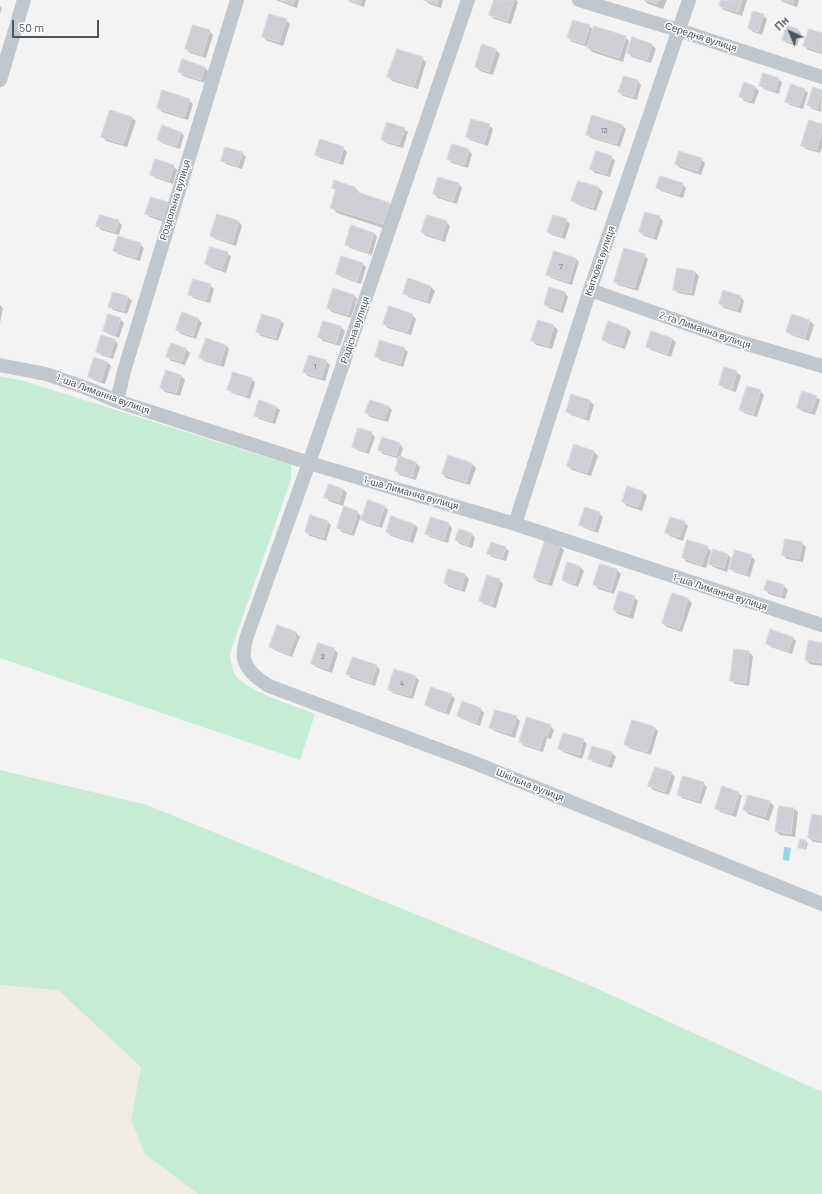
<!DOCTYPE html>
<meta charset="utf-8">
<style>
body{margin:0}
#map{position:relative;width:822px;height:1194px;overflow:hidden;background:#f4f3f3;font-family:Barlow,sans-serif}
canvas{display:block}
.north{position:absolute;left:770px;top:12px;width:40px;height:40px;-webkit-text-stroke:3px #fff;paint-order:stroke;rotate:316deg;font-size:11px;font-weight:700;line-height:16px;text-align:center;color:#4c565e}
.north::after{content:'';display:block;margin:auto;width:14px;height:18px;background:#4c565e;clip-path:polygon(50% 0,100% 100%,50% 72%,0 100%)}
.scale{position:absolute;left:12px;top:20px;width:87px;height:18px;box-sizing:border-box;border:2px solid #4c565e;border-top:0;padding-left:5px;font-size:12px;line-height:14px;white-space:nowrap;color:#4c565e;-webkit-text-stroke:3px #fff;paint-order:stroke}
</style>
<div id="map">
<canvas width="822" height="1194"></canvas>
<div class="north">Пн</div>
<div class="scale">50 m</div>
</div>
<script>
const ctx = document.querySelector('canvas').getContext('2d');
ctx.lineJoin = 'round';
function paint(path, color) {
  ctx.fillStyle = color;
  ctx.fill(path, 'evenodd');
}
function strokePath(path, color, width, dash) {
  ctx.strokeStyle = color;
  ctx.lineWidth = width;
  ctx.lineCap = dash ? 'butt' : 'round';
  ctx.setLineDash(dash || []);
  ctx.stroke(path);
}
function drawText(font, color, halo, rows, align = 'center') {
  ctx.font = font + ' Barlow,sans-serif';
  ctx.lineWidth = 3;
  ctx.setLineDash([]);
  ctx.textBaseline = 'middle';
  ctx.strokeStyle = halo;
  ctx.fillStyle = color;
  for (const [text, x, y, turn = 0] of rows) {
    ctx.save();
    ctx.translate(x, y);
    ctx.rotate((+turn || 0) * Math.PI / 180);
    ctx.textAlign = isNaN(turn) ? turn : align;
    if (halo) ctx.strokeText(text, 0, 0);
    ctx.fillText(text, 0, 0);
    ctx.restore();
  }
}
paint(new Path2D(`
 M 0,376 L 24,381 L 291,465 L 291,479 L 230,653 C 231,662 232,670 237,677 C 247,691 298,707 315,714 L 300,760 L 0,658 Z
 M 0,770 L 147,805 L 587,984 L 822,1092 L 822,1194 L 0,1194 Z`), '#c7ecd5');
paint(new Path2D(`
 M 0,985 L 58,990 L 141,1067 L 131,1120 L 145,1154 L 198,1194 L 0,1194 Z`), '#f0ece3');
paint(new Path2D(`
 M 784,847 L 791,848 L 789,861 L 783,860 Z`), '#99d5e5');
paint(new Path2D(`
 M 276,0 L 299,0 L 297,8 Z
 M 348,0 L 366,0 L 364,7 L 350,2 Z
 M 425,0 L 443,0 L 441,8 L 429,4 Z
 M 495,0 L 516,0 L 518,2 L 511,24 L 494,19 L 490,15 Z
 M 644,0 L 667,0 L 663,9 L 648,4 Z
 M 722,0 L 747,0 L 742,16 L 724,10 L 720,6 Z
 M 781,0 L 799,0 L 797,7 L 783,2 Z
 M 0,6 L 2,8 L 0,14 Z
 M 763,15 L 767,19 L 762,35 L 753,32 L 749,28 Z
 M 286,20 L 290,24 L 283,46 L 267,41 L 263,37 Z
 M 589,26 L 594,30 L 625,37 L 629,41 L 623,62 L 592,52 L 588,47 L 572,42 L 569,38 Z
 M 797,29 L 801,33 L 797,46 L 787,43 L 783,40 Z
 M 209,31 L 213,35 L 206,58 L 190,53 L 186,49 Z
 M 822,34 L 822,54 L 808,50 L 804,46 Z
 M 632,39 L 652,45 L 656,49 L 651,63 L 632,57 L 628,53 Z
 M 483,46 L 496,50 L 500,54 L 493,75 L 480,71 L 476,67 Z
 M 422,58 L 426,62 L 418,89 L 392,81 L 389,77 Z
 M 182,61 L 205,68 L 209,72 L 205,83 L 183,76 L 179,72 Z
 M 624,77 L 638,81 L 641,85 L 637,100 L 623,96 L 619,92 Z
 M 778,79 L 782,82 L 779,94 L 764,89 L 760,85 Z
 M 745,84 L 755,87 L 759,91 L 754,104 L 744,101 L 741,97 Z
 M 814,89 L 822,91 L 821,112 L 812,109 L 809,105 Z
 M 804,90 L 808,93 L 803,109 L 790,105 L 786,101 Z
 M 189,100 L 193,104 L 188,120 L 162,112 L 158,108 Z
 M 132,118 L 136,121 L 127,147 L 106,141 L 103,137 Z
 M 489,125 L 493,129 L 488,146 L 470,140 L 467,137 Z
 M 622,125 L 626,129 L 620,147 L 591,138 L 587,134 Z
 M 822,125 L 822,147 L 820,153 L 806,149 L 802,145 Z
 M 404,129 L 408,132 L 403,148 L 386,143 L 382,139 Z
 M 181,132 L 184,136 L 180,149 L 162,143 L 158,140 Z
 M 343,148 L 347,152 L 343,165 L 320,158 L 316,154 Z
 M 468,150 L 472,154 L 468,168 L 452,163 L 448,159 Z
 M 242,153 L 246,157 L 242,169 L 226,164 L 222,160 Z
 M 611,157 L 615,161 L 610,177 L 595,173 L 591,169 Z
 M 701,159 L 705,163 L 701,175 L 680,168 L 676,164 Z
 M 173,166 L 177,170 L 173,184 L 155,178 L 151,174 Z
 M 439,178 L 459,184 L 462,188 L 457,204 L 438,198 L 434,194 Z
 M 578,182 L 599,188 L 603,192 L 596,211 L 576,204 L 572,200 Z
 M 682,184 L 686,188 L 683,198 L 661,191 L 657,187 Z
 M 333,187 L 355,188 L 361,194 L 389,204 L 395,210 L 389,230 L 337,213 L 331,207 L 336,191 Z
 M 168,203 L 171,207 L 166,223 L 150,217 L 146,214 Z
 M 659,217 L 663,221 L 657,240 L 644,236 L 640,232 Z
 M 566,220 L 570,224 L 565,239 L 552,235 L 548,232 Z
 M 118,221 L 122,225 L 119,235 L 101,230 L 98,226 Z
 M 239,222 L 242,226 L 236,246 L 215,239 L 212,236 Z
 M 446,222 L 450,226 L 445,242 L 426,236 L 422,232 Z
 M 374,233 L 377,237 L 372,255 L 350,248 L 346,244 Z
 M 140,244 L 144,248 L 140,261 L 118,254 L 114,250 Z
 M 227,253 L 231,257 L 226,273 L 210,267 L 206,264 Z
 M 644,255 L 648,259 L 638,291 L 618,285 L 615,281 Z
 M 576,259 L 579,262 L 572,285 L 551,278 L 547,274 Z
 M 362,263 L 366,267 L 361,284 L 341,277 L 337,273 Z
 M 695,272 L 699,276 L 694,296 L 678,293 L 674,289 Z
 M 210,285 L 214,289 L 210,303 L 193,298 L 190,294 Z
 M 431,287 L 435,291 L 430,304 L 408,297 L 404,293 Z
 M 114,293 L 128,297 L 132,301 L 127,314 L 113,310 L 110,306 Z
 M 565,293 L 568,297 L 563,313 L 549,308 L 545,304 Z
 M 354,295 L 357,299 L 351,318 L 332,312 L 328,308 Z
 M 741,297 L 744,301 L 741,313 L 724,308 L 720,304 Z
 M 0,305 L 3,308 L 0,323 Z
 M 182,314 L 198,319 L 202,323 L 196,339 L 181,334 L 177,330 Z
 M 412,315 L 416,319 L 411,335 L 388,328 L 384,324 Z
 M 120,319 L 124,323 L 119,338 L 108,334 L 104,331 Z
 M 280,320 L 284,324 L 278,341 L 261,336 L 258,332 Z
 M 539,321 L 554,326 L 558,330 L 552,349 L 536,345 L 532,341 Z
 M 810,321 L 814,325 L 809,341 L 791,335 L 787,331 Z
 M 324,322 L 341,327 L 345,331 L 340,346 L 323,341 L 319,337 Z
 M 627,328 L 631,332 L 625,349 L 607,343 L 603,339 Z
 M 672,339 L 676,342 L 671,357 L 651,350 L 647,346 Z
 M 114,340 L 118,344 L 113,359 L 101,355 L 97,351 Z
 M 226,345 L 229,349 L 224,367 L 204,361 L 200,357 Z
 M 186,349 L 190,353 L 185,365 L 171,361 L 168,357 Z
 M 404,349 L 408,352 L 403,367 L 380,360 L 376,356 Z
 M 94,358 L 107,362 L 111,366 L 105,384 L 93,380 L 89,376 Z
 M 326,361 L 330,365 L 325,381 L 308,376 L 304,372 Z
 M 725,369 L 737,372 L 741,376 L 736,392 L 724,388 L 720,384 Z
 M 166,372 L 181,376 L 185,380 L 180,396 L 165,392 L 161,388 Z
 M 233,373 L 252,379 L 255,383 L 250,399 L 232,393 L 228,390 Z
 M 760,391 L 764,395 L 757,417 L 744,413 L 741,410 Z
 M 572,395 L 590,401 L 594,405 L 589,421 L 571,415 L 567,411 Z
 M 816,397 L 820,400 L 815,415 L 802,411 L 798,408 Z
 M 260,402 L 276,407 L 280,410 L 275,424 L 259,419 L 256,415 Z
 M 388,406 L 392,410 L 388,422 L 370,417 L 367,413 Z
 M 371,433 L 375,437 L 369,454 L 357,450 L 353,446 Z
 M 400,444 L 403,448 L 400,458 L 416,463 L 420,467 L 416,480 L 400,475 L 396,471 L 400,459 L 383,454 L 379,450 Z
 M 574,446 L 594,452 L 598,456 L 591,476 L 572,470 L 568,466 Z
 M 448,456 L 472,464 L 476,468 L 470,485 L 446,478 L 443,474 Z
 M 329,485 L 343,489 L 347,493 L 343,506 L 329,501 L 325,497 Z
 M 628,487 L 643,492 L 647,496 L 642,511 L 627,506 L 623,502 Z
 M 384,506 L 388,510 L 382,528 L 366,523 L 363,520 Z
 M 357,512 L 361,516 L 354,536 L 342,532 L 338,528 Z
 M 599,513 L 603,517 L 598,533 L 584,528 L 581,525 Z
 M 328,522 L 331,525 L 326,541 L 310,536 L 306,532 Z
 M 684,522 L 688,526 L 683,541 L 670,536 L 666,533 Z
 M 414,524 L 418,528 L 413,543 L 391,536 L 387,532 Z
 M 449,524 L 452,528 L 448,543 L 430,537 L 427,534 Z
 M 472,534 L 475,538 L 472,548 L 460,544 L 456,540 Z
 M 545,542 L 560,546 L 564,550 L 552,586 L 538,582 L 534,578 Z
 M 802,543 L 806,547 L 803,562 L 787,559 L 783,555 Z
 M 707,547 L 711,551 L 706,568 L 687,562 L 683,558 Z
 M 505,548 L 509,551 L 506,561 L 492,557 L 488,553 Z
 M 728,555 L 731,558 L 727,572 L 713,567 L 709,563 Z
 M 751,556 L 755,560 L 750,577 L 734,572 L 731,569 Z
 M 568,563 L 580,567 L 584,571 L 578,587 L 567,583 L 563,580 Z
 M 601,565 L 617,570 L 621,574 L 614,594 L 598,589 L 595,585 Z
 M 449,570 L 465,575 L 469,579 L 465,592 L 449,587 L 445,583 Z
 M 499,580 L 503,584 L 496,608 L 484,604 L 480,601 Z
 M 768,581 L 784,586 L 788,590 L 785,599 L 769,594 L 765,590 Z
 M 672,594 L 688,599 L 692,603 L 682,632 L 667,627 L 663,623 Z
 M 634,597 L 638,601 L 633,619 L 618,614 L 614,610 Z
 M 296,633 L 300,637 L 292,657 L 274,650 L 271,647 Z
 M 793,638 L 796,641 L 792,654 L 771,647 L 767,644 Z
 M 810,641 L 822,644 L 822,666 L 810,664 L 806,660 Z
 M 334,649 L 338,653 L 332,673 L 316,667 L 313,664 Z
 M 749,652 L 753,656 L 749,686 L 735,684 L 731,681 Z
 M 377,666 L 380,670 L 375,686 L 351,678 L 347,674 Z
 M 415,677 L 419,680 L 413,699 L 393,693 L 389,690 Z
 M 451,695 L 455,699 L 449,715 L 430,708 L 426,705 Z
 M 481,709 L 484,713 L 480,726 L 462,719 L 458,715 Z
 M 516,717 L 520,721 L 515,738 L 494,731 L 491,727 Z
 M 550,726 L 554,730 L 551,739 L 547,738 L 543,752 L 524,746 L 520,742 Z
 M 654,727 L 658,731 L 651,755 L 629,748 L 626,744 Z
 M 583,740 L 587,744 L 582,759 L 563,752 L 559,749 Z
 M 593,747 L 612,753 L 616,757 L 612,768 L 593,762 L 589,758 Z
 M 671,773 L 675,777 L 669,795 L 653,790 L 650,786 Z
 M 703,783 L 707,787 L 701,804 L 682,798 L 678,794 Z
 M 738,793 L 742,796 L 736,817 L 720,812 L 716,808 Z
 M 749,796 L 770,802 L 774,806 L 769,821 L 748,814 L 745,810 Z
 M 779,807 L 794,809 L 798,812 L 795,837 L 780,835 L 776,831 Z
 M 822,817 L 822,843 L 813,842 L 809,838 Z
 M 801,840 L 808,843 L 806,850 L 799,848 Z`), '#0003');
const building = new Path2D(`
 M 280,0 L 295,0 L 293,4 Z
 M 349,0 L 362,0 L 360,4 Z
 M 424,0 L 438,0 L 437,4 Z
 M 494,0 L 514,0 L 507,21 L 489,15 Z
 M 646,0 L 659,0 L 657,4 Z
 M 721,0 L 742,0 L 738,12 L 719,6 Z
 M 782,0 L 794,0 L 793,3 Z
 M 753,11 L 764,14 L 758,32 L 748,28 Z
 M 269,14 L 287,19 L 279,42 L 262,37 Z
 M 573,20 L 590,25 L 584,44 L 567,38 Z
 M 193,25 L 210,30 L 202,55 L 185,49 Z
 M 787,25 L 798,29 L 793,43 L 782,40 Z
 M 594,26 L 626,36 L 619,58 L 587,48 Z
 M 809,29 L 822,33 L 822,52 L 803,46 Z
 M 632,37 L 652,44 L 647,60 L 627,53 Z
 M 482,44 L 496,49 L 489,72 L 475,67 Z
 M 397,49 L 423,57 L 414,86 L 387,77 Z
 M 182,59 L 205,67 L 201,80 L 178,72 Z
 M 763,73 L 779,78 L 775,91 L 759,86 Z
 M 624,76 L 638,80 L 633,97 L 618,92 Z
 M 744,82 L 755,86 L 751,101 L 739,97 Z
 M 791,84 L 805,89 L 799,106 L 785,102 Z
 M 813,87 L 822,90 L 817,109 L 807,105 Z
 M 162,90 L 190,99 L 184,117 L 157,108 Z
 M 110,110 L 132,117 L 123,144 L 101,137 Z
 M 592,115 L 623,125 L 616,144 L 586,135 Z
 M 471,119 L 490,124 L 484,143 L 466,137 Z
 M 809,120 L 822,124 L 822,132 L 816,150 L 801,146 Z
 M 387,122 L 405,128 L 399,145 L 381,140 Z
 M 162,125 L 181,132 L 176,146 L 157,140 Z
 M 320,139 L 344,147 L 339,162 L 315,155 Z
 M 452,144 L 469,149 L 464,165 L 447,159 Z
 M 225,147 L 243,152 L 238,166 L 221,161 Z
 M 596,151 L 612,156 L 606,174 L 590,169 Z
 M 679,151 L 702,158 L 698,171 L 675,164 Z
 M 155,159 L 174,165 L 169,181 L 150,175 Z
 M 660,176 L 683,183 L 679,195 L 656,188 Z
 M 438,177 L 459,183 L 453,201 L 433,194 Z
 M 334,180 L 355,187 L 354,191 L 390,203 L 383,224 L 330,208 L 336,189 L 332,188 Z
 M 578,181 L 599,187 L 593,208 L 571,201 Z
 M 151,197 L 168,202 L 163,219 L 145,214 Z
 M 645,212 L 660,216 L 653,237 L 639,232 Z
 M 217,214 L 239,221 L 232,243 L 210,236 Z
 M 100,215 L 119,220 L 115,232 L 96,226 Z
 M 427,215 L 447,221 L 441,239 L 421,232 Z
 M 553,215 L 567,219 L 561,236 L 547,232 Z
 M 351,225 L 374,233 L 368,252 L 345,245 Z
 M 118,236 L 141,243 L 136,258 L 113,251 Z
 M 210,247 L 228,252 L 222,269 L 205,264 Z
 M 624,248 L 645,254 L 634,288 L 614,282 Z
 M 554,251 L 576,258 L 569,282 L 546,275 Z
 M 341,256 L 363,263 L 357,281 L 336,274 Z
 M 677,268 L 695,271 L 691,293 L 673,290 Z
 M 408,278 L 431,286 L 426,301 L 403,294 Z
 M 193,279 L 211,284 L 206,300 L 188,295 Z
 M 549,287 L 565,292 L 560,309 L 544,305 Z
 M 333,288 L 354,295 L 348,315 L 327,308 Z
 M 723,290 L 741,296 L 737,310 L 719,304 Z
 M 113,292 L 128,296 L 124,311 L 108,307 Z
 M 389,306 L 413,314 L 407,332 L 383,324 Z
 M 182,312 L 198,318 L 193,336 L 176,330 Z
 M 108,314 L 121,318 L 115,335 L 103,331 Z
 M 262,314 L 281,320 L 275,338 L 256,332 Z
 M 792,314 L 810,320 L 805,338 L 786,332 Z
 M 538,320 L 554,325 L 548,346 L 531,341 Z
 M 323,321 L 341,326 L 336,343 L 318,337 Z
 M 608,321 L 627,328 L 622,346 L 602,340 Z
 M 651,331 L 672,338 L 667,354 L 646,347 Z
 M 101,335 L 115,339 L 110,356 L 96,352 Z
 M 206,338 L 226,345 L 220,364 L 199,358 Z
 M 380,340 L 405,348 L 400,364 L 375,357 Z
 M 171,343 L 186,348 L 182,362 L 166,357 Z
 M 309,355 L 327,360 L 321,378 L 303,372 Z
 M 94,357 L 107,362 L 101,381 L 88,377 Z
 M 724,367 L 737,371 L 732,389 L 719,385 Z
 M 166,370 L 181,375 L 176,393 L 160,388 Z
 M 233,372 L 252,378 L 246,396 L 227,390 Z
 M 747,386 L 761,390 L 753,414 L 739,410 Z
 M 802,391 L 817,396 L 811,412 L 797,408 Z
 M 571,394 L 590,400 L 585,418 L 566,412 Z
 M 259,400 L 276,406 L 272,421 L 254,416 Z
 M 370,400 L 389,406 L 384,419 L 365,413 Z
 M 358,428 L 372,432 L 366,451 L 352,447 Z
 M 382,437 L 400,443 L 396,456 L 378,450 Z
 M 574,444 L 594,451 L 587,473 L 567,466 Z
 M 448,455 L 472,463 L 466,482 L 442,474 Z
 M 399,456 L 416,462 L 412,477 L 395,471 Z
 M 329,484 L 343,489 L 339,502 L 324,498 Z
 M 627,486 L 643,491 L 638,507 L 622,502 Z
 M 368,500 L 385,506 L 378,525 L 361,520 Z
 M 344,506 L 358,511 L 351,533 L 337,528 Z
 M 585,507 L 600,512 L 594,530 L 579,525 Z
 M 310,515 L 328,521 L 323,538 L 305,532 Z
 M 391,516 L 414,524 L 409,540 L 386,532 Z
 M 431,517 L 449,523 L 444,540 L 425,534 Z
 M 670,517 L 685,521 L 679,537 L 665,533 Z
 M 459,529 L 472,533 L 468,545 L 455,540 Z
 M 785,539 L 802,542 L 799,559 L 782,555 Z
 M 545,540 L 560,545 L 548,583 L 533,578 Z
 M 687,540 L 708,546 L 702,565 L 682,558 Z
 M 491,542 L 506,547 L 502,558 L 487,554 Z
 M 713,549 L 728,554 L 724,568 L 708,564 Z
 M 735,550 L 752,555 L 746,574 L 729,569 Z
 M 567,562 L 580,566 L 575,584 L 562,580 Z
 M 600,564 L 617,569 L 611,591 L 593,585 Z
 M 448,569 L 465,574 L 461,589 L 444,583 Z
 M 487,575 L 500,579 L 492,605 L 479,601 Z
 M 767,580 L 784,585 L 781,596 L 764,590 Z
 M 619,591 L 635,596 L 629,615 L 613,610 Z
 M 672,593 L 688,598 L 679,629 L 662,623 Z
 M 277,625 L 297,632 L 289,654 L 269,647 Z
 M 770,629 L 793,637 L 788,651 L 766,644 Z
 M 809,640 L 822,643 L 821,663 L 805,660 Z
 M 318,643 L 335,648 L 328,669 L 311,664 Z
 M 734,649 L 749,651 L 746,683 L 730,681 Z
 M 353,657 L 377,665 L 371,683 L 346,674 Z
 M 394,669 L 416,676 L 410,696 L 388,690 Z
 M 431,687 L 452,694 L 445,712 L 425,705 Z
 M 462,701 L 481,708 L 476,723 L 457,716 Z
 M 495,710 L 517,716 L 511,734 L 489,728 Z
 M 527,717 L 551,725 L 547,736 L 544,735 L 539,749 L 519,742 Z
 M 632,720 L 655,727 L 647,752 L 624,745 Z
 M 563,733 L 584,739 L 579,755 L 558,749 Z
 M 592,746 L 612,752 L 608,765 L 588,759 Z
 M 655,767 L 672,772 L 665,792 L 648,786 Z
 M 683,776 L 704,782 L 698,801 L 677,795 Z
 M 722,786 L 739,792 L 732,814 L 715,809 Z
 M 748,795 L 770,801 L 765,817 L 743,810 Z
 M 779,806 L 794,808 L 791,834 L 775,831 Z
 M 812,814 L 822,816 L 822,841 L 808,838 Z
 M 800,839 L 806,840 L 805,849 L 798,848 Z`);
paint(building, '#cdcfd4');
strokePath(building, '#d7d9dd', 1);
strokePath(new Path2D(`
 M 468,0 L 309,463 L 247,636 C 245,643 243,652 244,659 C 247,670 259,680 269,686 L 475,763 L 822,904
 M 579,0 L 678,30 L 822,77
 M 0,80 L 24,0
 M 590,290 L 730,339 L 822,366
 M 0,365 L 46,374 L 84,387 L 117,401 L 309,463 L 515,524 L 822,625
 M 117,401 L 124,371 L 237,0
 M 515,524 L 590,290 L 689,0`), '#c0c7cd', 14);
drawText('8px', '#6c747c', null, [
 ["13",604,130],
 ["7",561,266],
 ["1",315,366],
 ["2",323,656],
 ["4",402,683]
]);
drawText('10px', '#4c565e', '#fff', [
 ["Середня вулиця",701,37,18],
 ["Роздольна вулиця",175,200,-73],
 ["Квіткова вулиця",600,261,-71],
 ["Радісна вулиця",355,330,-71],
 ["2-га Лиманна вулиця",705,330,19],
 ["1-ша Лиманна вулиця",103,394,20],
 ["1-ша Лиманна вулиця",411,493,16],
 ["1-ша Лиманна вулиця",720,592,18],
 ["Шкільна вулиця",530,785,22]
]);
</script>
